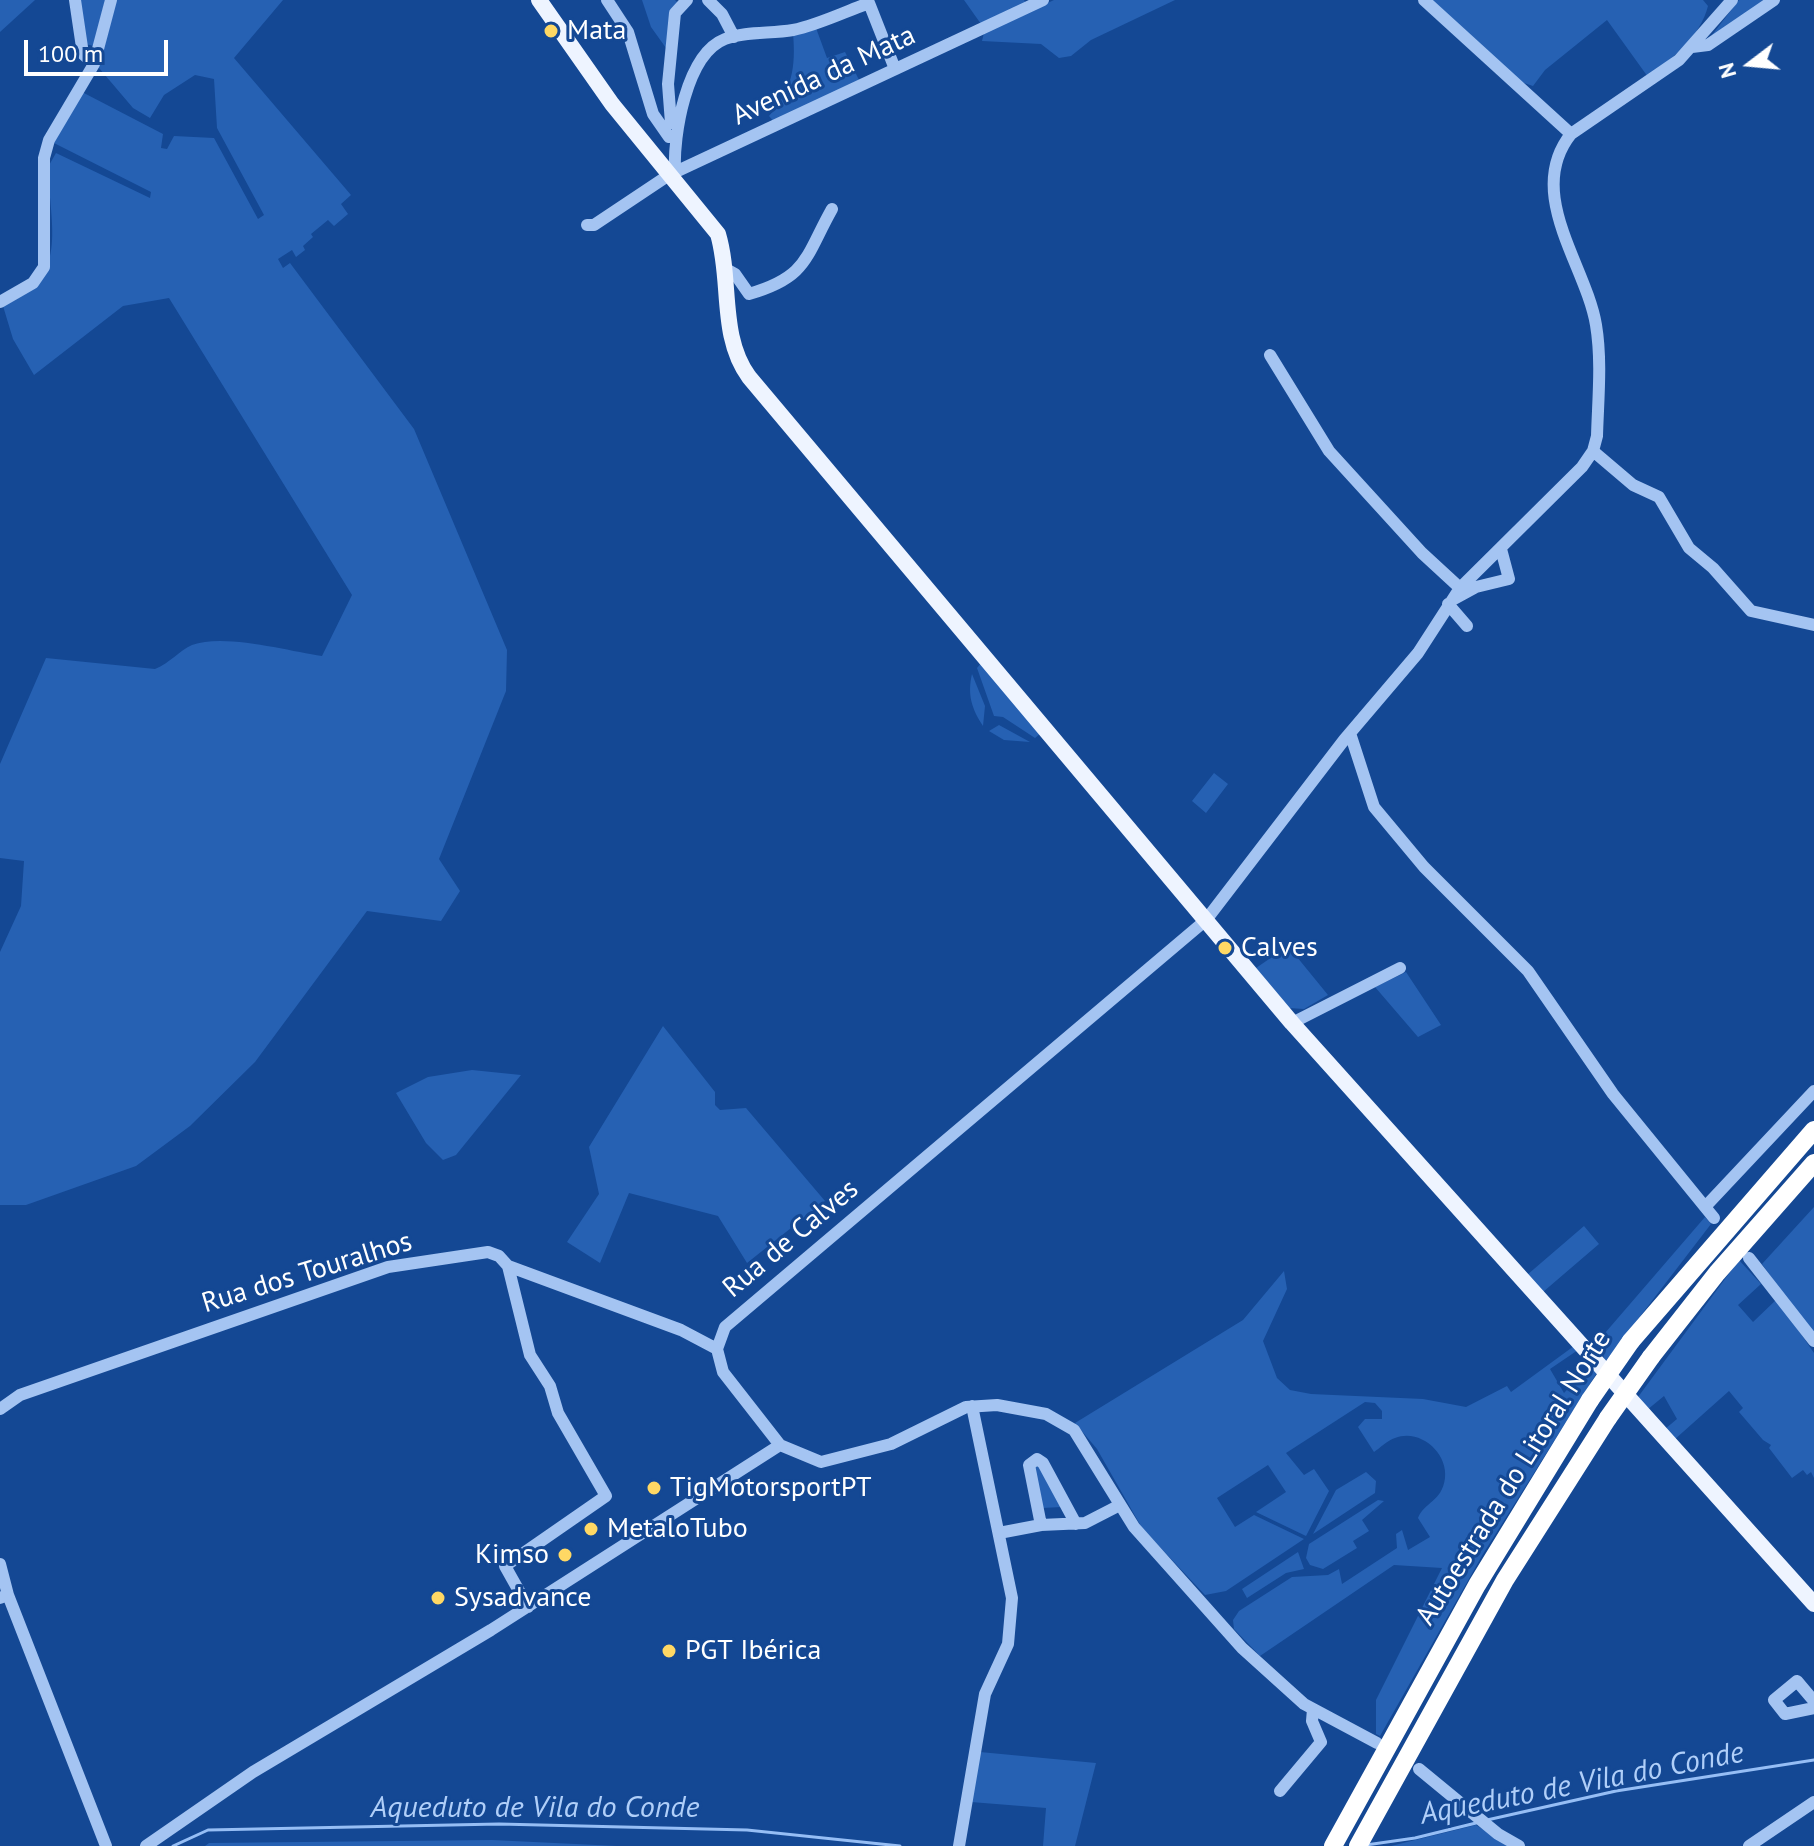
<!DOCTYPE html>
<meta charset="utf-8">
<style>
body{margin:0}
#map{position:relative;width:1814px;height:1846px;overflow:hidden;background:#144894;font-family:"PT Sans",sans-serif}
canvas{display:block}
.north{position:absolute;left:1710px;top:24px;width:80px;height:80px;-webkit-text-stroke:6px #144894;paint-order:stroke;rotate:254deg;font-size:22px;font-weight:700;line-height:32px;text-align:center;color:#fff}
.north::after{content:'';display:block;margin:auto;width:28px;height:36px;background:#fff;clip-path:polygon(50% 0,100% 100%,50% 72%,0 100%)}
.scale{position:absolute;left:24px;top:40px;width:144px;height:36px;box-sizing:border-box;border:4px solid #fff;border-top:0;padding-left:10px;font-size:24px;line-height:28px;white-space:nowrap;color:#fff;-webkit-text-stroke:6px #144894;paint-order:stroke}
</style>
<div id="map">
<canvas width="1814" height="1846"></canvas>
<div class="north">N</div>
<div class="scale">100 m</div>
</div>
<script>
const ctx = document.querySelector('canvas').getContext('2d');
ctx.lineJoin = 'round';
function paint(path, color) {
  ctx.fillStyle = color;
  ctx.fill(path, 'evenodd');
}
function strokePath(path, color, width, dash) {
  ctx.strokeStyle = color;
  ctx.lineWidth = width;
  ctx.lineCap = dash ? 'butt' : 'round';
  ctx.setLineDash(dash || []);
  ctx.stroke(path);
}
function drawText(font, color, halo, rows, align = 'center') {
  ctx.font = font + ' "PT Sans",sans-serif';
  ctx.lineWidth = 6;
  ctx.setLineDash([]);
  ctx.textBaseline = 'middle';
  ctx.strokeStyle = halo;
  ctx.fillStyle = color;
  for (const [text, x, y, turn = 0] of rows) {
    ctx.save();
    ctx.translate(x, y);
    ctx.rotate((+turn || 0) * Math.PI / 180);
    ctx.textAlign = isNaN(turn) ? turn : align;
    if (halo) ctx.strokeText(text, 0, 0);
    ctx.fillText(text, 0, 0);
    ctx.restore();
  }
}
paint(new Path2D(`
 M 0,0 L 35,0 L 0,32 Z
 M 80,0 L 105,0 L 94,46 L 85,44 Z
 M 116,0 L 283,0 L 234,58 L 351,195 L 341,204 L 348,214 L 334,226 L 328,220 L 311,234 L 313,237 L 303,246 L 305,250 L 296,257 L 292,250 L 278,259 L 283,268 L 290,263 L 414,429 L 507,650 L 506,691 L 439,859 L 460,891 L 441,921 L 367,911 L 255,1062 L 190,1126 L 136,1166 L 26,1205 L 0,1205 L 0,952 L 21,906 L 24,861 L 0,858 L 0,764 L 46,658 L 155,669 C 170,663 180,650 192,645 C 224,633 288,651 322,656 L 352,595 L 169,298 L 123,306 L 34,375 L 13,339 L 3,306 C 70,277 50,229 48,167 L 56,153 L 150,198 L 151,192 L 52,142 L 82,92 L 163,134 L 161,148 L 167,149 L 174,136 L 214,138 L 258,219 L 264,215 L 217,128 L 214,79 L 195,75 L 164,95 L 150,118 L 133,108 L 99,68 Z
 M 642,0 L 675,0 L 679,4 L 666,48 L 651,27 Z
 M 964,0 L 1024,0 L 1026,3 L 981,24 Z
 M 1054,0 L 1175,0 L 1091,40 L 1071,56 L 1059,58 L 1041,44 L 982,41 L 984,33 Z
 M 1429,0 L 1703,0 L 1708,6 C 1700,37 1673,58 1648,77 L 1607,20 L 1545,70 L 1533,86 L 1521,82 Z
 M 1739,0 L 1767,0 L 1714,37 L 1712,35 Z
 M 816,28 L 827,58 L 845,52 L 860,82 L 775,123 L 769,116 C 792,90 796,68 793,33 Z
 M 982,662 L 1041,733 L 1035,738 L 1003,717 L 994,716 L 977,668 Z
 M 972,674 L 985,706 L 983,726 C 972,709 967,695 972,674 Z
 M 999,725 L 1030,742 L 1004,740 L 989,731 Z
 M 1214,773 L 1228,784 L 1206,813 L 1192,801 Z
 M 1288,946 L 1328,995 L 1304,1009 L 1289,1008 L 1256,968 Z
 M 1406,972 L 1441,1025 L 1418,1037 L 1375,987 Z
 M 663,1026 L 715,1092 L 715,1105 L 720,1110 L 746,1108 L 825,1201 L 747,1263 L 718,1216 L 629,1193 L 600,1263 L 567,1242 L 599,1194 L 589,1147 Z
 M 472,1070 L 521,1075 L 456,1155 L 443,1160 L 426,1143 L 396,1093 L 428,1077 Z
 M 1814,1207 L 1814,1337 L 1762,1264 Z
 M 1705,1217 L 1711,1224 L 1605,1362 L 1601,1346 L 1605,1333 Z
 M 1584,1226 L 1599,1244 L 1543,1292 L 1527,1275 Z
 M 1739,1260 L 1761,1284 L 1738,1305 L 1753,1322 L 1777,1299 L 1814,1353 L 1814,1478 L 1811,1472 L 1807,1475 L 1803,1470 L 1792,1478 L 1769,1448 L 1771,1445 L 1763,1440 L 1739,1412 L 1743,1408 L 1729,1391 L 1674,1440 L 1665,1429 L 1677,1419 L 1664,1396 L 1647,1410 L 1638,1397 Z
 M 1284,1271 L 1287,1289 L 1263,1341 L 1277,1378 L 1290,1390 L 1311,1394 L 1423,1399 L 1466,1407 L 1507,1386 L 1511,1392 L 1574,1346 L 1578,1350 L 1550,1369 L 1564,1393 L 1586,1370 L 1598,1371 L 1483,1554 L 1380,1736 L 1376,1734 L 1376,1700 L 1442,1568 L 1394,1565 L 1260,1656 L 1234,1629 L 1233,1620 L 1239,1611 L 1292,1577 L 1328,1575 L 1339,1569 L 1342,1584 L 1397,1548 L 1396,1534 L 1402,1530 L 1408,1550 L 1430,1537 L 1418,1518 C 1424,1502 1442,1502 1445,1478 C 1448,1453 1420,1428 1395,1438 C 1388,1440 1380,1448 1374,1452 L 1358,1427 L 1365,1419 L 1382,1419 L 1382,1411 L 1375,1403 L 1365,1402 L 1286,1453 L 1304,1475 L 1314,1469 L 1329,1491 L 1306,1536 L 1256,1512 L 1286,1492 L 1268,1465 L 1217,1498 L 1235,1527 L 1254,1515 L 1304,1539 L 1226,1591 L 1205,1595 L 1142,1528 L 1097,1449 L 1075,1423 L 1243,1320 Z
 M 1040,1466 L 1062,1507 L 1042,1508 L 1034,1467 Z
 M 1366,1472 L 1376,1481 L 1375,1493 L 1313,1534 L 1336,1490 Z
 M 1378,1500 L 1384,1501 L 1362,1520 L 1369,1531 L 1353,1541 L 1357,1548 L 1323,1569 L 1310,1565 L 1306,1558 L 1309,1544 Z
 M 1298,1552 L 1304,1569 L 1286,1573 L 1247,1598 L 1242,1589 Z
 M 980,1752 L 1096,1763 L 1075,1846 L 1043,1846 L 1046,1808 L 971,1802 Z
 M 1476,1825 L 1511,1846 L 1391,1846 Z
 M 492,1840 L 617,1846 L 205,1846 L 209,1843 Z`), '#2661b3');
strokePath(new Path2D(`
 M 1487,1820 L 1616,1791 L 1814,1760
 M 1366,1845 L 1415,1838 L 1476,1823
 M 173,1846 L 208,1830 L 499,1824 L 747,1830 L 900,1846`), '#96bef5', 3);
strokePath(new Path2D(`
 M 75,0 L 83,54 L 94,64
 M 607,0 L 628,32 L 653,114 L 669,137
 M 708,0 L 722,14 L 734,37
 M 1424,0 L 1571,134
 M 869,3 L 895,69
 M 1692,47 L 1708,45 L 1774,0
 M 671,123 L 668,84 L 675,13 L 687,0
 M 675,172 C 673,136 686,54 725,39 C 746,31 771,34 793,30 C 818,25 844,12 869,3
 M 587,225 L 594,225 L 669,175 L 1043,0
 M 726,269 L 735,274 L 749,294 C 808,277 805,257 832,209
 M 0,302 L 33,283 L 44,267 L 44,158 L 49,140 L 94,64 L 111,0
 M 1270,355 L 1329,451 L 1422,553 L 1460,588
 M 1593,451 L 1633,485 L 1659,497 L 1689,548 L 1713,568 L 1751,611 L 1814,625
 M 1454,599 L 1476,587 L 1509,579 L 1501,549
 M 1448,604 L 1467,626
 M 1350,733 L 1374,807 L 1424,867 L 1528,971 L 1613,1094 L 1714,1218
 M 1292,1023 L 1400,968
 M 1705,1207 L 1814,1091
 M 1749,1258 L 1814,1341
 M 508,1266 L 530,1355 L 550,1386 L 558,1413 L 606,1496 L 505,1566 L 528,1607
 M 0,1409 L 20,1395 L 388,1267 L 488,1252 L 499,1256 L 508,1266 L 681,1330 L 717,1349
 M 1041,1525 L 1029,1465 L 1037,1459 L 1043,1463 L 1076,1524
 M 999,1533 L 1041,1525 L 1085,1523 L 1120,1505
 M 0,1564 L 8,1595
 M 0,1598 L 8,1595 L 106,1846
 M 1814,1701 L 1797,1681 L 1774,1700 L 1785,1714 L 1814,1708
 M 1377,1743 L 1304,1704 L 1242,1648 L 1134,1527 L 1074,1430 L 1046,1414 L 997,1405 L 966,1407 L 891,1444 L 821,1462 L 780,1445 L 723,1372 L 717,1349 L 725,1327 L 1206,920 L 1344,740 L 1418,653 L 1460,588 L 1582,467 L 1593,451 L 1597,436 C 1598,400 1602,361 1596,325 C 1586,265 1524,193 1571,134 L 1679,60 L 1732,0
 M 1419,1769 L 1498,1834 L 1519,1846
 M 1280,1791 L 1321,1742 L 1312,1721 L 1313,1709
 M 146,1846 L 253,1772 L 491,1630 L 780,1445
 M 959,1846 L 985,1694 L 1008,1644 L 1012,1598 L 972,1406
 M 1749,1846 L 1814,1802`), '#a4c4f2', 12);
strokePath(new Path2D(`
 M 539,0 L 612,104 L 718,234 C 732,281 719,336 749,377 L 1292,1023 L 1814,1604`), '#eef4ff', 16);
strokePath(new Path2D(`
 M 1631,1341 L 1814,1130
 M 1651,1357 L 1717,1273 L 1814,1163
 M 1333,1846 L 1477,1585 L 1590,1400
 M 1358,1846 L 1505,1580 L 1608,1418`), '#fff', 18);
strokePath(new Path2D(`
 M 1590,1400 L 1631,1341
 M 1608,1418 L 1651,1357`), '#fff', 18);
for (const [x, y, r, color] of [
 [551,31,8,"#ffd864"],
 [1225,948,8,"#ffd864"],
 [654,1488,8,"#ffd864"],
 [591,1529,8,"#ffd864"],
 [565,1555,8,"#ffd864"],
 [438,1598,8,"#ffd864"],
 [669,1651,8,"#ffd864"]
]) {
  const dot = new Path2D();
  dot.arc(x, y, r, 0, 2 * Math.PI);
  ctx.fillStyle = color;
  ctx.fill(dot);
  strokePath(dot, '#144894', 3);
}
drawText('28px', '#fff', '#144894', [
 ["Mata",567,31],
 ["Calves",1241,948],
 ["TigMotorsportPT",670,1488],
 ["MetaloTubo",607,1529],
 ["Kimso",549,1555,"right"],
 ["Sysadvance",454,1598],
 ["PGT Ibérica",685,1651]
], 'left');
drawText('28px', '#fff', '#144894', [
 ["Avenida da Mata",824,76,-25],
 ["Rua de Calves",791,1239,-40],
 ["Rua dos Touralhos",307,1273,-17],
 ["Autoestrada do Litoral Norte",1514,1478,-58]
]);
drawText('italic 30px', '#b0cff9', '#144894', [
 ["Aqueduto de Vila do Conde",1582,1784,-11],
 ["Aqueduto de Vila do Conde",535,1808]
]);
</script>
